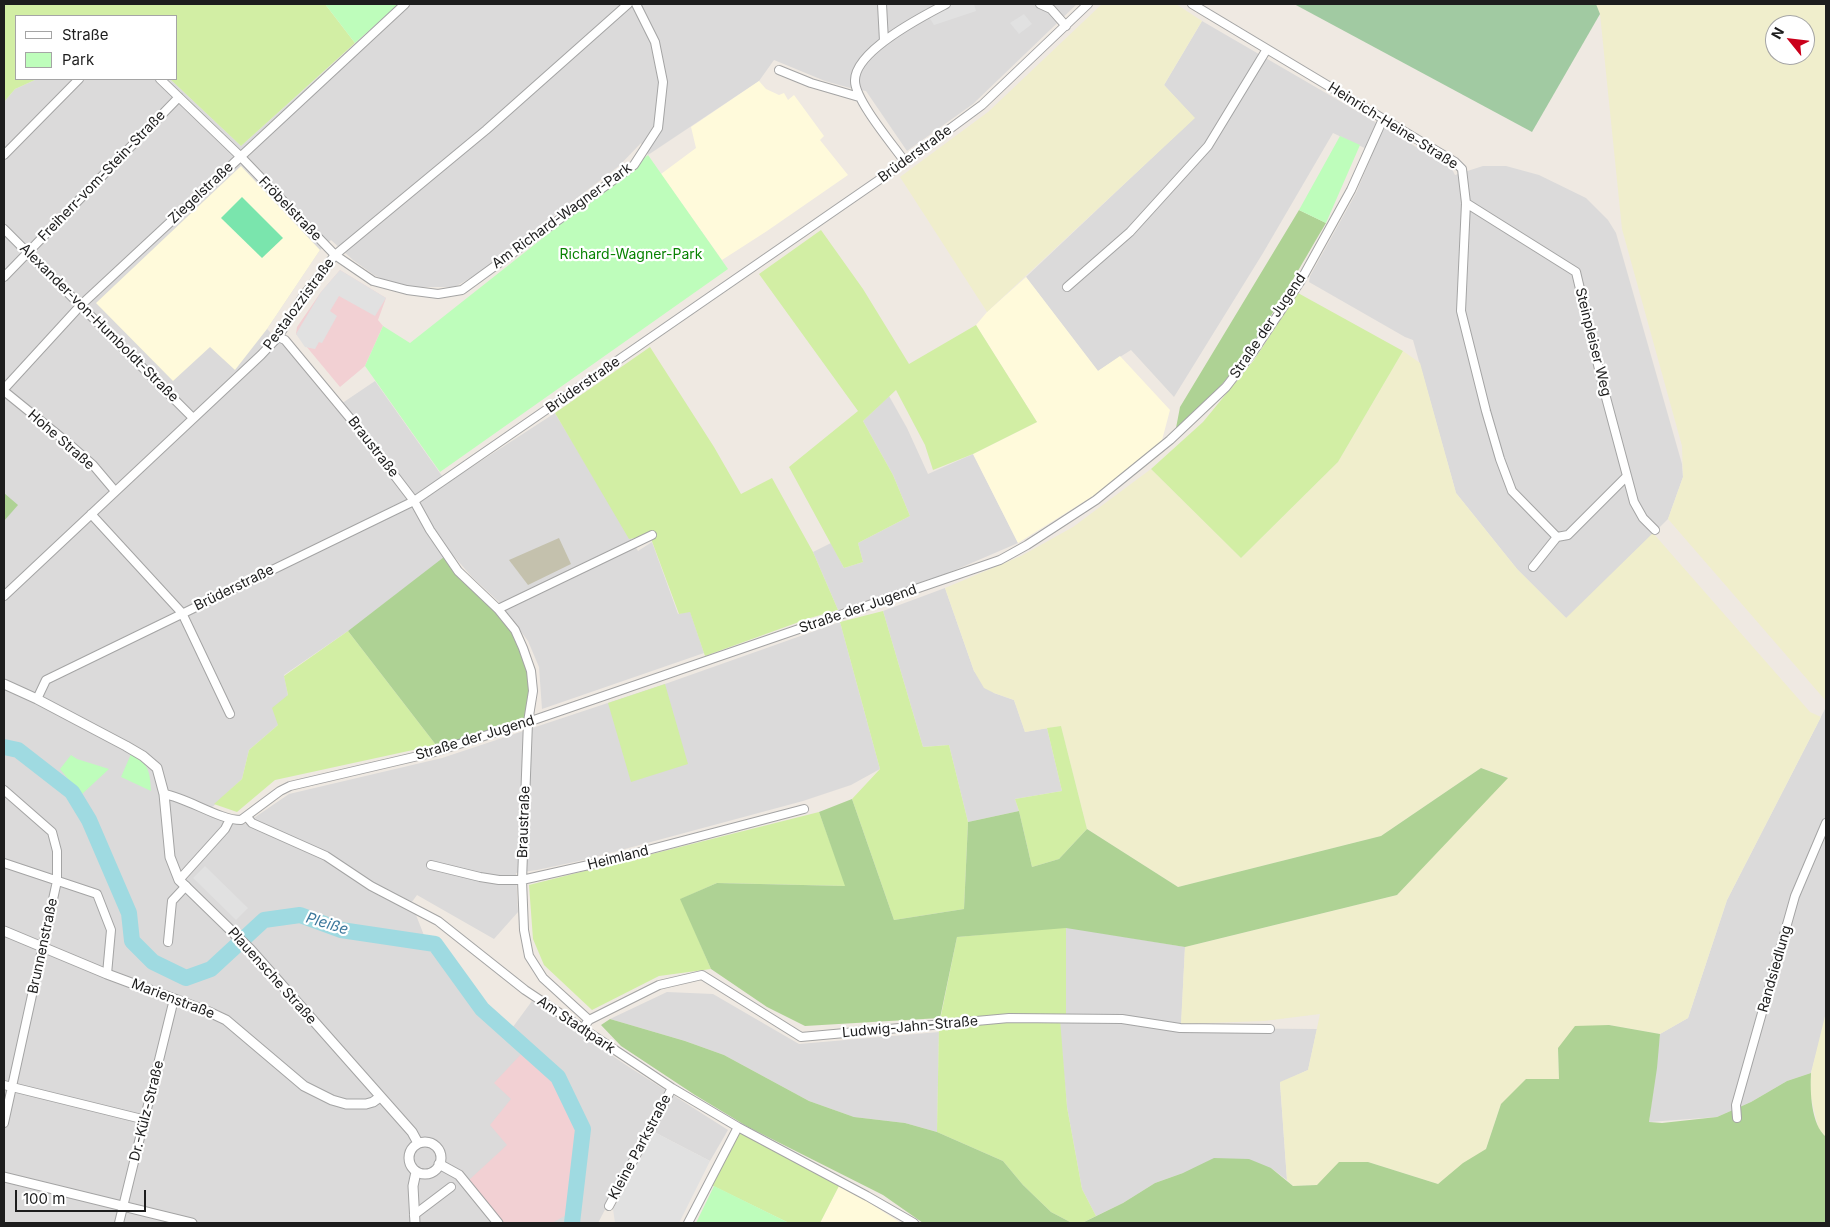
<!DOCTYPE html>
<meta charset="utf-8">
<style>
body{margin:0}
#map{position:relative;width:1830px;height:1227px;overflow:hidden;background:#efe9e2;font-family:Inter,sans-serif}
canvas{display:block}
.frame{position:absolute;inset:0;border:5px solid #1d1d1d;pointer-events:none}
.legend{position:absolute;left:15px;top:15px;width:162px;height:65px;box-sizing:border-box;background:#fff;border:1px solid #a5a5a5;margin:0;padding:6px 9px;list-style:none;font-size:15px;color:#1d1d1d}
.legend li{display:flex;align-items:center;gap:10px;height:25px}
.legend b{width:25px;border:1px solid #a5a5a5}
.north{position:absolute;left:1765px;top:15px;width:50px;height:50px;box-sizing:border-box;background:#fff;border:1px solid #a5a5a5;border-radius:50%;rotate:299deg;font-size:14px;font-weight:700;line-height:20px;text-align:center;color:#1d1d1d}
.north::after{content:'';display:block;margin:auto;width:18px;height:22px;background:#ca001b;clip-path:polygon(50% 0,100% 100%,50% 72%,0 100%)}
.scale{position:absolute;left:15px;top:1190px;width:131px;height:22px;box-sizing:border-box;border:2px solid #1d1d1d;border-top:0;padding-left:6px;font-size:15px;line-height:18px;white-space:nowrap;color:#1d1d1d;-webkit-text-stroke:4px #fff;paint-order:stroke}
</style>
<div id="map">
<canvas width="1830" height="1227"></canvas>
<div class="frame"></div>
<ul class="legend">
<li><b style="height:6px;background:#fff"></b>Straße</li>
<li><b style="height:14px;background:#befdbb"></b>Park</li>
</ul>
<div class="north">N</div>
<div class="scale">100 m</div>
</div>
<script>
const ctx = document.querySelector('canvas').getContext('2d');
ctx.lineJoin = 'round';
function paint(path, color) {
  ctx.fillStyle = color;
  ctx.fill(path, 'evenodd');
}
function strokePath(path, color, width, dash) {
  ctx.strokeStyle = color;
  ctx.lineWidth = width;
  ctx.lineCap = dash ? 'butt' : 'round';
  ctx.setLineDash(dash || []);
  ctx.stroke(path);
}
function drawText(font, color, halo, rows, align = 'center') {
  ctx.font = font + ' Inter,sans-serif';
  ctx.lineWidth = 4.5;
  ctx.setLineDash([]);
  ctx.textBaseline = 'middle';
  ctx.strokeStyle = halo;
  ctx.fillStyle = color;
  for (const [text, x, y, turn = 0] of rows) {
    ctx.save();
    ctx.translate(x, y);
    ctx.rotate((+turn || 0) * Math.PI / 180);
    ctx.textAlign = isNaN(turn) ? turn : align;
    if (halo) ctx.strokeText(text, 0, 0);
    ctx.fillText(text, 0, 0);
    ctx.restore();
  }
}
paint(new Path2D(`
 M 399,4 L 1077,4 L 973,104 L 907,151 L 866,91 L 850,88 L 825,81 L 774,60 L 759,81 L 648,155 L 641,143 L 619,166 L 477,274 L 455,287 L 409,287 L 386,281 L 374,275 L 353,260 L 331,240 L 320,250 L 267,329 L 285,347 L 335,408 L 375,381 L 447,483 L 555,413 L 638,551 L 652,542 L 678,614 L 690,611 L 704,653 L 542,709 L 539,667 L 528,641 L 499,602 L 472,577 L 451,553 L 348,631 L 284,675 L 288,695 L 278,725 L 249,750 L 242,779 L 205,814 L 234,824 L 245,824 L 289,794 L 442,758 L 665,684 L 840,622 L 880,769 L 851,785 L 803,801 L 584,860 L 537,870 L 516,873 L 518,912 L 494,939 L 417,895 L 406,910 L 416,915 L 429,948 L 437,955 L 475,1008 L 507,1035 L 532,1001 L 629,1067 L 728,1130 L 710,1161 L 654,1132 L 646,1131 L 598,1223 L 4,1223 L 4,102 L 15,89 L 37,79 L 170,79 L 241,146 Z
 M 1202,21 L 1362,114 L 1452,169 L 1455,175 L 1483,166 L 1506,166 L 1539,175 L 1586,198 L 1608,220 L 1616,233 L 1682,464 L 1683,477 L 1668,519 L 1567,619 L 1517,569 L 1456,493 L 1413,340 L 1405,337 L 1309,282 L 1310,276 L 1356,193 L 1373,152 L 1333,133 L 1263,253 L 1174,397 L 1131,350 L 1098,371 L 1026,277 L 1194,118 L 1164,85 Z
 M 889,396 L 907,428 L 928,474 L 973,454 L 1018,543 L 946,574 L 838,610 L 813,552 L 831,543 L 844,568 L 863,562 L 858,543 L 910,516 L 893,475 L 863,421 Z
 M 945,588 L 974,671 L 994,693 L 1014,700 L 1025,732 L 1047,728 L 1062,791 L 1015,799 L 1019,811 L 968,822 L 949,745 L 923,747 L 883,611 Z
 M 1826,707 L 1826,1017 L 1811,1073 L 1787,1081 L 1751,1102 L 1717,1117 L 1649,1122 L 1660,1034 L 1688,1018 L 1727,900 Z
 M 1066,927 L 1185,947 L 1181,1028 L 1317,1029 L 1308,1070 L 1280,1083 L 1287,1180 L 1271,1168 L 1183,1173 L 1155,1183 L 1123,1203 L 1096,1216 L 1082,1189 L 1067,1107 L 1059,1019 L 1066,1018 Z
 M 667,992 L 713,994 L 799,1044 L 939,1032 L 937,1132 L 905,1123 L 854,1117 L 809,1101 L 724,1055 L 685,1041 L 610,1019 Z`), '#dbdada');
paint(new Path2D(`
 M 340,270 L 386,298 L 378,320 L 383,326 L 365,366 L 340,387 L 296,334 L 297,327 L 321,292 Z
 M 524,1051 L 554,1080 L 574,1123 L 577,1142 L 568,1214 L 552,1223 L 503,1223 L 469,1180 L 507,1145 L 490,1125 L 511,1099 L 494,1083 Z`), '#f2d0d3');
paint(new Path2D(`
 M 759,81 L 766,89 L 779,95 L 784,93 L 788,100 L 794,95 L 824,136 L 820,140 L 848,175 L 767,231 L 722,260 L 661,174 L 696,148 L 691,127 Z
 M 241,166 L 320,250 L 267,329 L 235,370 L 210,347 L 173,381 L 96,303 Z
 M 1026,277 L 1098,371 L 1120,356 L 1170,410 L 1161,444 L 1096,494 L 1018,543 L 973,454 L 1037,422 L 976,325 L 987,312 Z
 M 840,1184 L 901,1223 L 820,1223 Z`), '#fffadb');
paint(new Path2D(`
 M 559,538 L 571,564 L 528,585 L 509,560 Z`), '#c4c1ad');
paint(new Path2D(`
 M 1102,4 L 1176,4 L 1202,21 L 1164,85 L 1195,118 L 987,312 L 900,177 L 988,112 Z
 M 1596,4 L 1826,4 L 1826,701 L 1668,519 L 1683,477 L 1682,446 L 1622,229 L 1600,14 ZM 1775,25 L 1805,25 L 1805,55 L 1775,55 Z
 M 1403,351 L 1420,363 L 1456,493 L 1517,569 L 1566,618 L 1653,533 L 1810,712 L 1821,717 L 1727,900 L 1688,1018 L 1660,1034 L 1609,1025 L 1558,1048 L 1559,1079 L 1501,1104 L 1486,1149 L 1438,1184 L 1368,1162 L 1317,1185 L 1293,1186 L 1287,1180 L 1280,1082 L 1308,1070 L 1320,1014 L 1264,1021 L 1181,1024 L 1185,947 L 1397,895 L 1507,777 L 1481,768 L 1381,836 L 1178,887 L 1087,829 L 1061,726 L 1025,732 L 1014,700 L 994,693 L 984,688 L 974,671 L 945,588 L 1021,556 L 1073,527 L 1151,469 L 1241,558 L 1338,462 Z
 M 1826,1012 L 1826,1137 L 1819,1131 L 1810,1093 L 1811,1073 Z`), '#f0eecc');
paint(new Path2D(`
 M 4,4 L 325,4 L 355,43 L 241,146 L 170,79 L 176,79 L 176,16 L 16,16 L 16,79 L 37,79 L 15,89 L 4,102 Z
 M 821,230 L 863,289 L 909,364 L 976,325 L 1037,422 L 973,454 L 933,470 L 925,445 L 896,390 L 863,421 L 893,475 L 910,516 L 858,543 L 863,562 L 844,568 L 789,467 L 858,411 L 759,274 Z
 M 1298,293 L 1403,351 L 1338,462 L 1241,558 L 1151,469 L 1203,422 L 1254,360 Z
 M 650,347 L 714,447 L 741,494 L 772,478 L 813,552 L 838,610 L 810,618 L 705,656 L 690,612 L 679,614 L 650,536 L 629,539 L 555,413 Z
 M 883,611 L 923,747 L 949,745 L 968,822 L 964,909 L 894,920 L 852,799 L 880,769 L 840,622 Z
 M 348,631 L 436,745 L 275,780 L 237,812 L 214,804 L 242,779 L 249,750 L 278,725 L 272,708 L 288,695 L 284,676 Z
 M 665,684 L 688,764 L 631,782 L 608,703 Z
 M 1061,726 L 1087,829 L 1059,859 L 1032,867 L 1019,811 L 1015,799 L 1062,791 L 1047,728 Z
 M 819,812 L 846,886 L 717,883 L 681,899 L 711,969 L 659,976 L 592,1010 L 544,965 L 533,939 L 529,885 Z
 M 1066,927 L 1066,1019 L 1060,1019 L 1067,1107 L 1082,1189 L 1096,1216 L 1082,1223 L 1072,1223 L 1051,1212 L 1023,1185 L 1003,1161 L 937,1132 L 939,1025 L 957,937 Z
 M 738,1127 L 840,1184 L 820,1223 L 789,1223 L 709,1184 Z`), '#d2eea4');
paint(new Path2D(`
 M 1299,210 L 1326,223 C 1287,288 1238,384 1176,428 L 1180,407 Z
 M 4,493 L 18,505 L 4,521 Z
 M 444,557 L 514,630 L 531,671 L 528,722 L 465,743 L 436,745 L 348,631 Z
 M 1481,768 L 1508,778 L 1397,895 L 1185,947 L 1066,928 L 957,937 L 940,1018 L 805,1026 L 767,1007 L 711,969 L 680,899 L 717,883 L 845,886 L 819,812 L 852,799 L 894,920 L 964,909 L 968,822 L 1019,811 L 1032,867 L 1059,859 L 1087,829 L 1178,887 L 1381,836 Z
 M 610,1019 L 685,1041 L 724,1055 L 809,1101 L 854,1117 L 905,1123 L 937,1132 L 1003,1161 L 1023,1185 L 1051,1212 L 1072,1223 L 923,1223 L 883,1195 L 748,1127 L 695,1095 L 621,1046 L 601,1025 Z
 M 1609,1025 L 1660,1034 L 1657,1068 L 1649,1122 L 1662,1123 L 1717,1117 L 1751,1102 L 1787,1081 L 1811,1073 C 1810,1092 1811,1124 1826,1137 L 1826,1223 L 1082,1223 L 1123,1203 L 1155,1183 L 1183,1173 L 1214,1158 L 1249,1159 L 1271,1168 L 1293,1186 L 1317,1185 L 1339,1162 L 1368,1162 L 1438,1184 L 1463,1163 L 1486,1149 L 1501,1104 L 1526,1079 L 1559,1079 L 1558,1048 L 1575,1026 Z`), '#aed294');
paint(new Path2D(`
 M 1294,4 L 1596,4 L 1600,14 L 1532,132 Z`), '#a1caa2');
paint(new Path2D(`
 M 325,4 L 399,4 L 355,43 Z
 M 1340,136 L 1360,145 L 1326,223 L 1299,210 Z
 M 648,155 L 728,269 L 440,472 L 365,366 L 383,326 L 410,343 Z
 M 131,754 C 149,764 150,771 151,791 L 121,777 Z
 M 71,755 L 77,759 L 109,769 L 81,795 L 60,769 Z
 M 714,1186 L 789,1223 L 696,1223 Z`), '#befdbb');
paint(new Path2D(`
 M 242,197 L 283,238 L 262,258 L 221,218 Z`), '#7ae5ad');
paint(new Path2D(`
 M 946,4 L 974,4 L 976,11 L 934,25 L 927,14 Z
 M 1024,14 L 1032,24 L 1019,34 L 1010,23 Z
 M 340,270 L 386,298 L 375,316 L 339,296 L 330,311 L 337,316 L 322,343 L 319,342 L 315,349 L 305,347 L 296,334 L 321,292 Z
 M 205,866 L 248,908 L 236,920 L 193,878 Z
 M 654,1132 L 710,1161 L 679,1223 L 615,1223 L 613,1209 Z`), '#e1e1e1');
strokePath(new Path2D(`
 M 4,747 L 18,750 L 72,792 L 89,820 L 129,913 L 132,941 L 153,962 L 186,978 L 211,969 L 264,920 L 300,915 L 341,930 L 435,944 L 482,1009 L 558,1077 L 583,1129 L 572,1223`), '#9fdae1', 16);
const minor = new Path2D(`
 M 882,4 L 884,41
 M 1040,4 L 1051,9 L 1066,26
 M 1192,4 L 1455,162 L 1462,169 L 1466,203 L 1461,311 L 1486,411 L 1500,459 L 1512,491 L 1557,537
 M 779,70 L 811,83 L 859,97
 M 160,79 L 241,157 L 335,255 L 373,281 L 407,290 L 438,294 L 462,290 L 634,165 L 658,128 L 663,82 L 655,42 L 636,4
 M 4,155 L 79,79
 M 905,162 C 893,145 855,100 855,81 C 854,51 923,16 946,4
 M 1466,203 L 1576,272 L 1604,390 L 1634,502 L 1643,518 L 1655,530
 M 4,229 L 193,418
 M 4,277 L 179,97
 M 1067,287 L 1130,232 L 1208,146 L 1267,49
 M 278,337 L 285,340 L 359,429 L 414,501 L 430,530 L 458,571 L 498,609 L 515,630 L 523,648 L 531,671 L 533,691 L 528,722 L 522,880 L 524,930 L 529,956 L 543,978 L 589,1020
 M 4,389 L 81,305 L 405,4
 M 4,391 L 68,443 L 93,465 L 115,491
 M 91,514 L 182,613 L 230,714
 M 1533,567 L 1557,537 L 1568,535 L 1627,476
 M 4,596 L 261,355 L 278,337 L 304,295 L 335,255 L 486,130 L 628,4
 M 498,609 L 652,535
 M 37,699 L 46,680 L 414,501 L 905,162 L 982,105 L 1088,4
 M 4,790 L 52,832 L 57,851 L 57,881 L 4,1123
 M 164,794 C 188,798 219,820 241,820 L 280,791 L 290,786 L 431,753 L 528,722 L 1000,560 L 1027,545 L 1096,500 L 1170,440 L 1226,387 L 1253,352 L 1300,282 L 1351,190 L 1383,119
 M 247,817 L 252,823 L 326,856 L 371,886 L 438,921 L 525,990 L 672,1088 L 738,1127 L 867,1196 L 914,1223
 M 4,863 L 97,894 L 111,930 L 107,974
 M 431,865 L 480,877 L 499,880 L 522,880 L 602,862 L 804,809
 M 179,880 L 225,829 L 230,819
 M 168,942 L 172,901 L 186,886
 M 586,1024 L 589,1020 L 659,985 L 702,975 L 801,1037 L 1009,1018 L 1122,1019 L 1180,1028 L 1270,1029
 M 4,1085 L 146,1120
 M 1737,1118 L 1736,1105 L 1795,896 L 1826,823
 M 609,1206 L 672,1088
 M 414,1215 L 451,1187
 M 119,1223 L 174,999
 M 688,1223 L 738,1127`);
const tertiary = new Path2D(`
 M 4,684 L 37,699 L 126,746 L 143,756 L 157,768 L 164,794 L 170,857 L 179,880 L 250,949 L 412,1132 L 418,1143
 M 4,931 L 107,974 L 209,1012 L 226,1020 L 304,1086 L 332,1100 L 346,1104 L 366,1104 L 373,1102 L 380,1097
 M409 1158a16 16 0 1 1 32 0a16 16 0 1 1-32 0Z
 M 439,1164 L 459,1175 L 498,1223
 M 4,1177 L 192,1223
 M 415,1223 L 413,1186 L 416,1172`);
strokePath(minor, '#a4a4a4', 10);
strokePath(tertiary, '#a4a4a4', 11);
strokePath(minor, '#fff', 8);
strokePath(tertiary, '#fff', 9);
drawText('14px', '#1d1d1d', '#fff', [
 ["Heinrich-Heine-Straße",1393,126,32],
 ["Brüderstraße",915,154,-36],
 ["Freiherr-vom-Stein-Straße",102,176,-46],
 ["Ziegelstraße",201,193,-43],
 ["Fröbelstraße",290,209,46],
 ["Am Richard-Wagner-Park",562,216,-36],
 ["Pestalozzistraße",299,304,-54],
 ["Alexander-von-Humboldt-Straße",99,323,45],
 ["Straße der Jugend",1268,326,-56],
 ["Steinpleiser Weg",1593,342,76],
 ["Brüderstraße",583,385,-35],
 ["Hohe Straße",61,440,41],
 ["Braustraße",373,447,52],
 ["Brüderstraße",234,588,-26],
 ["Straße der Jugend",858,609,-19],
 ["Straße der Jugend",475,738,-17],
 ["Braustraße",524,822,-88],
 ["Heimland",618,858,-14],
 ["Brunnenstraße",43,946,-78],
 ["Randsiedlung",1775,969,-74],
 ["Plauensche Straße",272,976,48],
 ["Marienstraße",173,999,21],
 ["Am Stadtpark",576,1025,34],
 ["Ludwig-Jahn-Straße",910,1027,-5],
 ["Dr.-Külz-Straße",147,1111,-76],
 ["Kleine Parkstraße",640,1147,-62]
]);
drawText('14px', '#098303', '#fff', [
 ["Richard-Wagner-Park",631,255]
]);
drawText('italic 15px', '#3c789c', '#fff', [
 ["Pleiße",327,924,17]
]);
</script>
